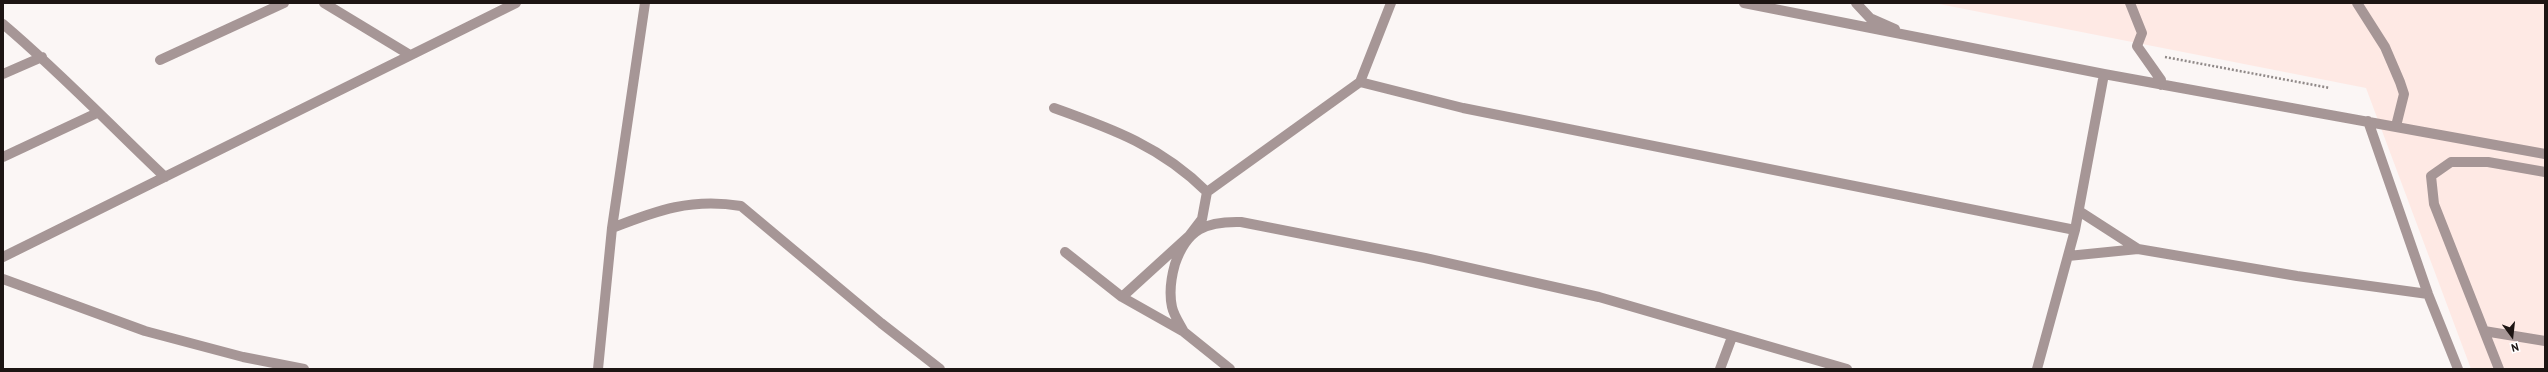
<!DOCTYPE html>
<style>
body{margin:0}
#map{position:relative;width:2548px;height:372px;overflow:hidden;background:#fbf6f5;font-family:"PT Sans",sans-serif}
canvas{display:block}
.frame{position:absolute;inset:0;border:4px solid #1d1513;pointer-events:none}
.north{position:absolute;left:2492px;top:316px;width:40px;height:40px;-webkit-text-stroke:3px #fff;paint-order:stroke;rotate:165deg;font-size:11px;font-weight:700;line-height:16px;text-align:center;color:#1d1513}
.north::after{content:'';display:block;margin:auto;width:14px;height:18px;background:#1d1513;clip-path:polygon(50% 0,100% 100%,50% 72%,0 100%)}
</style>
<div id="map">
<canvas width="2548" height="372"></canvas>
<div class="frame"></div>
<div class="north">N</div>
</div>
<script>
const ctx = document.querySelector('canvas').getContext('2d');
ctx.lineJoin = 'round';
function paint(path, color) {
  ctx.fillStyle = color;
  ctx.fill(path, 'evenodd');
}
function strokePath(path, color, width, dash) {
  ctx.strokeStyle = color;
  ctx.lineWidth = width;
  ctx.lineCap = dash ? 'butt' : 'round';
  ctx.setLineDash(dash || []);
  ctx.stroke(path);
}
paint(new Path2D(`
 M 1934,3 L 2545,3 L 2545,369 L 2471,369 L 2366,88 Z`), '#fee9e4');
strokePath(new Path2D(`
 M 2165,57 L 2330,88`), '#908988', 2.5, [2, 2]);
strokePath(new Path2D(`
 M 2484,331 L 2545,341
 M 2499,369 L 2434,204 L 2431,176 L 2451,162 L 2488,162 L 2545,172`), '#a69696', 10);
strokePath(new Path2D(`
 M 324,3 L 410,55
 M 1744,3 L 2104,74 L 2545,154
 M 1856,3 L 1870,18 L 1895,29
 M 2130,3 L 2142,33 L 2137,46 L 2161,80 L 2161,85
 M 2357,3 L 2385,47 L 2400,82 L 2404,94 L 2396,126
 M 3,24 C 60,72 111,126 165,177
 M 160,60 L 284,3
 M 3,74 L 42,57
 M 1360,82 L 1463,108 L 2075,230
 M 1054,108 C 1113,129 1162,147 1207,192
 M 2368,121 L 2428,294 L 2458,369
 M 3,157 L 97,113
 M 2079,211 L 2138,249
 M 612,228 C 658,210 691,198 741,206 L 881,323 L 940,369
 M 1065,252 L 1122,297 L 1184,332 L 1230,369
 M 2068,256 L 2138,249 L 2297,276 L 2428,294
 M 3,257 L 516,3
 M 3,279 L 145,331 L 243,357 L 304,369
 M 1122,297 L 1189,236 L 1202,219 L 1207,192 L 1360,82 L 1391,3
 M 1184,332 C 1180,324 1174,316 1172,307 C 1169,293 1171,278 1175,264 C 1187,229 1206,221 1241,222 L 1425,258 L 1599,297 L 1847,369
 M 598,369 L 612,228 L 645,3
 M 1720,369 L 1732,337
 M 2037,369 L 2075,230 L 2104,74`), '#a69696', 10);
</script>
